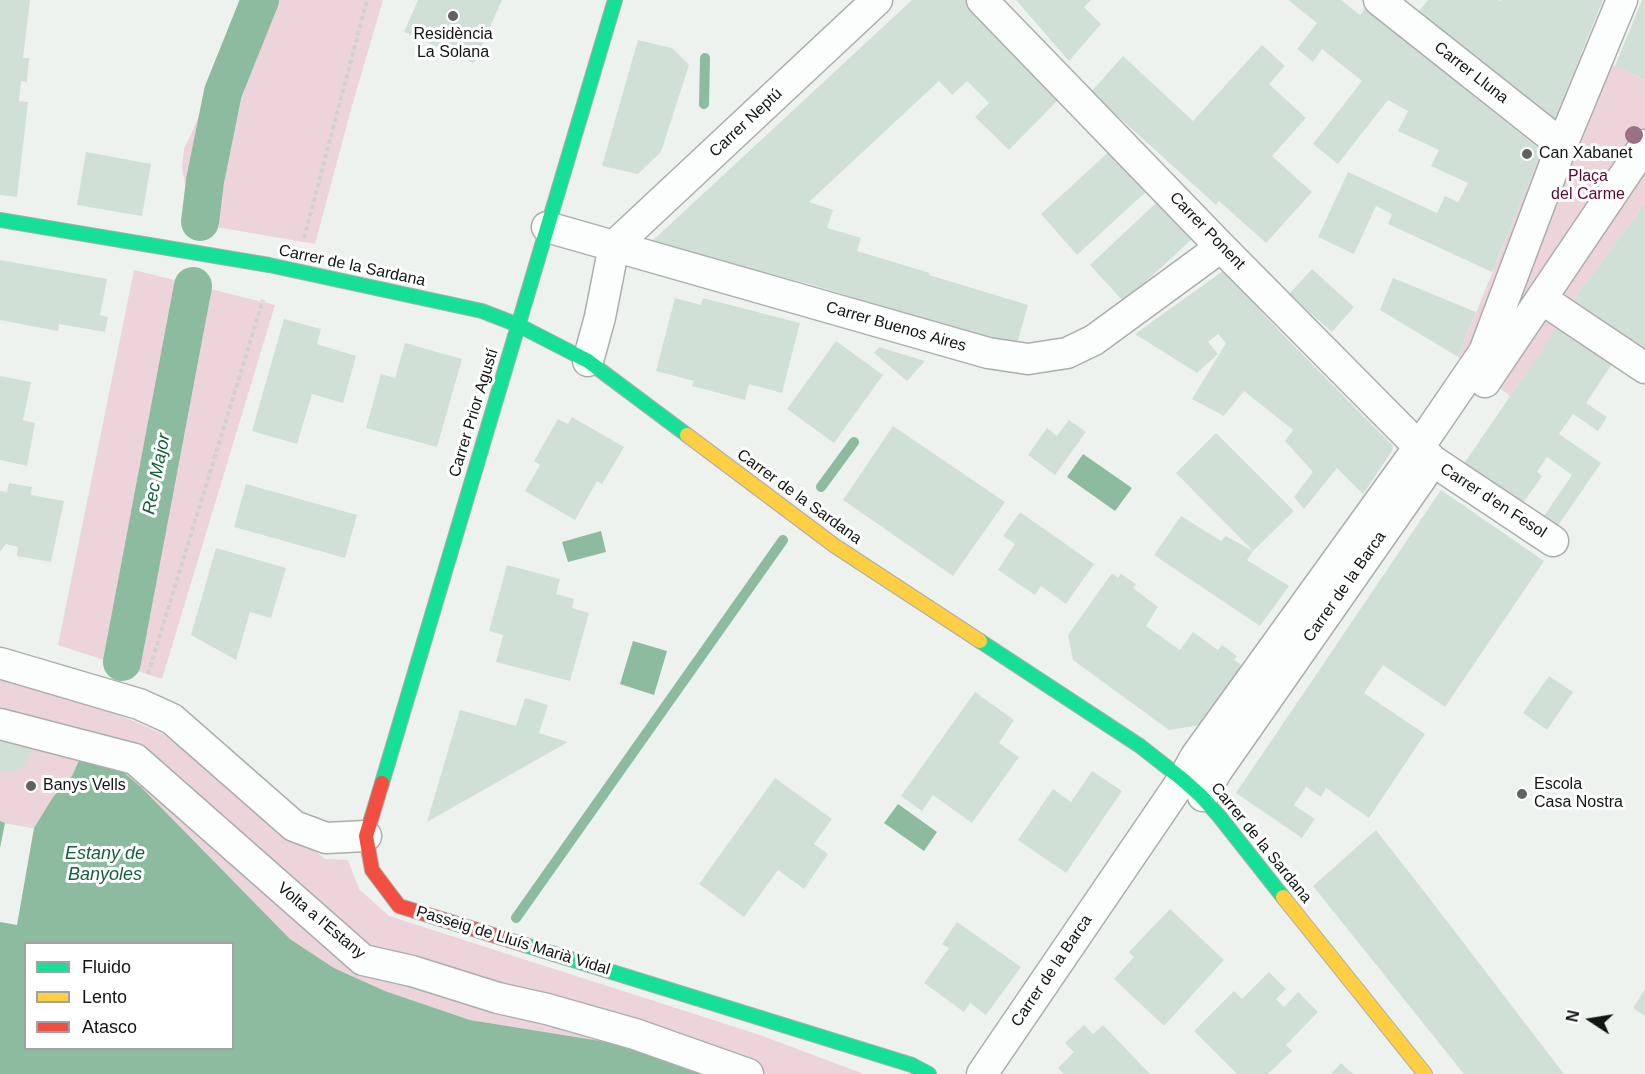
<!DOCTYPE html>
<meta charset="utf-8">
<style>
body{margin:0}
#map{position:relative;width:1645px;height:1074px;overflow:hidden;background:#edf2ef;font-family:Arial,sans-serif}
canvas{display:block}
.legend{position:absolute;left:24px;top:942px;width:210px;height:108px;box-sizing:border-box;background:#fff;border:2px solid #a0a1a1;margin:0;padding:8px 10px;list-style:none;font-size:18px;color:#111513}
.legend li{display:flex;align-items:center;gap:12px;height:30px}
.legend b{width:30px;border:2px solid #a0a1a1}
.north{position:absolute;left:1561px;top:990px;width:60px;height:60px;-webkit-text-stroke:4px #fff;paint-order:stroke;rotate:282deg;font-size:16px;font-weight:700;line-height:24px;text-align:center;color:#111513}
.north::after{content:'';display:block;margin:auto;width:21px;height:27px;background:#111513;clip-path:polygon(50% 0,100% 100%,50% 72%,0 100%)}
</style>
<div id="map">
<canvas width="1645" height="1074"></canvas>
<ul class="legend">
<li><b style="height:8px;background:#16e098"></b>Fluido</li>
<li><b style="height:8px;background:#ffcf43"></b>Lento</li>
<li><b style="height:8px;background:#f24e42"></b>Atasco</li>
</ul>
<div class="north">N</div>
</div>
<script>
const ctx = document.querySelector('canvas').getContext('2d');
ctx.lineJoin = 'round';
function paint(path, color) {
  ctx.fillStyle = color;
  ctx.fill(path, 'evenodd');
}
function strokePath(path, color, width, dash) {
  ctx.strokeStyle = color;
  ctx.lineWidth = width;
  ctx.lineCap = dash ? 'butt' : 'round';
  ctx.setLineDash(dash || []);
  ctx.stroke(path);
}
function drawText(font, color, halo, rows, align = 'center') {
  ctx.font = font + ' Arial,sans-serif';
  ctx.lineWidth = 6;
  ctx.setLineDash([]);
  ctx.textBaseline = 'middle';
  ctx.strokeStyle = halo;
  ctx.fillStyle = color;
  for (const [text, x, y, turn = 0] of rows) {
    ctx.save();
    ctx.translate(x, y);
    ctx.rotate((+turn || 0) * Math.PI / 180);
    ctx.textAlign = isNaN(turn) ? turn : align;
    if (halo) ctx.strokeText(text, 0, 0);
    ctx.fillText(text, 0, 0);
    ctx.restore();
  }
}
paint(new Path2D(`
 M 240,0 L 383,0 L 352,106 L 315,244 L 193,223 L 182,169 L 184,149 L 205,104 L 223,57 Z
 M 1581,54 L 1615,66 L 1645,80 L 1645,203 L 1573,300 L 1558,327 L 1510,396 L 1458,357 Z
 M 134,270 L 275,305 L 162,679 L 58,645 Z
 M 0,675 L 78,697 L 177,740 L 325,859 L 348,860 L 359,889 L 389,916 L 760,1035 L 864,1074 L 719,1074 L 685,1060 L 607,1042 L 470,1020 L 385,991 L 334,968 L 290,939 L 141,787 L 122,771 L 81,757 L 72,776 L 53,797 L 34,828 L 5,823 L 0,821 Z`), '#edd4db');
paint(new Path2D(`
 M 1083,454 L 1132,488 L 1115,511 L 1067,477 Z
 M 601,531 L 606,552 L 568,562 L 562,542 Z
 M 633,641 L 667,651 L 654,695 L 620,684 Z
 M 81,756 L 122,771 L 141,787 L 290,939 L 334,968 L 385,991 L 470,1020 L 607,1042 L 685,1060 L 719,1074 L 0,1074 L 0,821 L 5,823 L 34,828 L 53,797 L 72,776 ZM 26,944 L 232,944 L 232,1048 L 26,1048 Z
 M 898,804 L 937,832 L 924,851 L 884,823 Z`), '#8dbba0');
paint(new Path2D(`
 M 5,823 L 34,828 L 17,925 L 0,922 L 0,848 Z`), '#edf2ef');
strokePath(new Path2D(`
 M 704,104 L 705,58
 M 821,487 L 854,442
 M 516,918 L 783,540`), '#8dbba0', 10);
strokePath(new Path2D(`
 M 200,222 L 205,181 L 223,92 L 260,0
 M 122,662 L 193,286`), '#8dbba0', 38);
paint(new Path2D(`
 M 0,0 L 30,0 L 23,58 L 29,58 L 27,82 L 21,81 L 19,101 L 28,102 L 17,197 L 0,195 Z
 M 418,0 L 502,0 L 474,63 L 404,32 Z
 M 912,0 L 966,0 L 1061,97 L 1009,150 L 975,117 L 989,103 L 967,81 L 952,95 L 939,81 L 809,202 L 833,210 L 827,228 L 861,238 L 857,251 L 930,273 L 929,275 L 1028,305 L 1016,347 L 809,284 L 650,243 Z
 M 1016,0 L 1091,0 L 1084,7 L 1101,24 L 1069,61 Z
 M 1288,0 L 1341,0 L 1360,15 L 1367,6 L 1398,35 L 1542,151 L 1492,272 L 1388,224 L 1392,214 L 1376,206 L 1354,254 L 1318,237 L 1348,172 L 1437,213 L 1445,196 L 1458,202 L 1468,183 L 1431,166 L 1439,150 L 1398,131 L 1408,111 L 1388,100 L 1338,164 L 1313,144 L 1362,81 L 1322,49 L 1313,62 L 1297,49 L 1317,23 Z
 M 1428,0 L 1498,0 L 1500,1 L 1501,0 L 1603,0 L 1554,121 L 1415,16 Z
 M 1642,0 L 1645,0 L 1645,80 L 1615,66 Z
 M 638,40 L 672,48 L 689,65 L 661,152 L 638,174 L 602,166 Z
 M 1262,45 L 1285,66 L 1269,84 L 1306,118 L 1272,156 L 1312,192 L 1266,243 L 1219,201 L 1216,205 L 1091,92 L 1123,56 L 1193,121 Z
 M 1113,148 L 1150,188 L 1077,255 L 1041,214 Z
 M 86,152 L 151,164 L 142,216 L 77,205 Z
 M 1158,201 L 1193,238 L 1124,302 L 1090,265 Z
 M 1645,203 L 1645,349 L 1573,300 Z
 M 0,260 L 107,279 L 100,315 L 108,317 L 105,332 L 59,324 L 58,331 L 0,320 Z
 M 1312,269 L 1354,307 L 1332,332 L 1289,294 Z
 M 1223,271 L 1287,339 L 1393,446 L 1392,451 L 1363,494 L 1337,468 L 1304,509 L 1294,497 L 1313,472 L 1285,441 L 1293,430 L 1244,391 L 1224,416 L 1192,399 L 1226,343 L 1218,334 L 1208,342 L 1218,354 L 1197,373 L 1135,334 Z
 M 1393,278 L 1476,312 L 1458,357 L 1380,310 Z
 M 675,298 L 701,305 L 703,298 L 800,323 L 782,393 L 749,384 L 745,400 L 692,386 L 694,381 L 656,371 Z
 M 284,319 L 321,329 L 317,344 L 356,356 L 343,403 L 312,394 L 297,444 L 252,431 Z
 M 1558,326 L 1612,364 L 1586,403 L 1607,417 L 1598,431 L 1573,414 L 1559,434 L 1601,463 L 1553,533 L 1539,523 L 1572,475 L 1547,457 L 1537,472 L 1542,476 L 1522,505 L 1463,465 Z
 M 836,341 L 883,375 L 834,443 L 787,409 Z
 M 405,343 L 462,359 L 437,447 L 366,428 L 381,374 L 395,378 Z
 M 879,347 L 925,361 L 907,381 L 874,353 Z
 M 0,376 L 31,382 L 23,420 L 35,423 L 27,466 L 0,460 Z
 M 572,417 L 624,447 L 602,484 L 597,481 L 575,520 L 525,491 L 540,465 L 534,461 L 558,419 L 568,424 Z
 M 1069,420 L 1086,432 L 1055,475 L 1028,455 L 1047,428 L 1057,436 Z
 M 893,426 L 1005,502 L 953,576 L 843,500 Z
 M 1216,433 L 1294,511 L 1253,551 L 1247,560 L 1289,586 L 1260,626 L 1154,555 L 1181,516 L 1221,541 L 1226,536 L 1253,551 L 1176,473 Z
 M 9,483 L 32,487 L 31,495 L 64,501 L 51,562 L 17,556 L 18,547 L 6,544 L 0,552 L 0,491 L 7,492 Z
 M 246,484 L 357,515 L 345,558 L 234,527 Z
 M 1441,490 L 1544,561 L 1445,707 L 1383,665 L 1364,693 L 1425,734 L 1369,818 L 1326,788 L 1321,797 L 1306,787 L 1294,805 L 1315,819 L 1302,838 L 1236,793 Z
 M 1020,512 L 1094,564 L 1066,604 L 1041,586 L 1035,595 L 998,570 L 1015,544 L 1003,536 Z
 M 216,548 L 286,568 L 271,618 L 250,612 L 236,660 L 191,635 Z
 M 507,565 L 560,579 L 556,594 L 574,599 L 572,608 L 589,613 L 570,681 L 496,662 L 503,635 L 489,631 Z
 M 1112,573 L 1118,578 L 1121,574 L 1136,584 L 1133,588 L 1158,607 L 1146,626 L 1180,650 L 1193,632 L 1218,650 L 1222,645 L 1237,656 L 1234,660 L 1243,666 L 1200,725 L 1169,730 L 1073,660 L 1068,635 Z
 M 1549,676 L 1573,692 L 1547,730 L 1523,713 Z
 M 975,692 L 1014,720 L 999,743 L 1019,757 L 972,823 L 933,795 L 922,811 L 901,796 Z
 M 525,698 L 548,705 L 539,733 L 568,742 L 427,822 L 460,710 L 516,726 Z
 M 0,736 L 33,745 L 26,765 L 15,771 L 0,772 Z
 M 1092,771 L 1122,791 L 1066,873 L 1018,840 L 1053,789 L 1071,802 Z
 M 775,778 L 832,819 L 814,844 L 828,854 L 804,889 L 778,870 L 744,917 L 699,884 Z
 M 1376,830 L 1433,903 L 1564,1074 L 1464,1074 L 1313,886 Z
 M 1170,909 L 1224,960 L 1164,1026 L 1114,979 L 1134,957 L 1129,952 Z
 M 957,922 L 1021,967 L 986,1015 L 970,1003 L 964,1012 L 924,983 L 949,948 L 942,944 Z
 M 1269,972 L 1286,989 L 1276,999 L 1284,1007 L 1298,992 L 1318,1012 L 1286,1045 L 1292,1051 L 1268,1074 L 1237,1074 L 1194,1031 L 1234,991 L 1242,999 Z
 M 1645,989 L 1645,1016 L 1633,1008 Z
 M 1084,1025 L 1093,1034 L 1103,1025 L 1150,1074 L 1064,1074 L 1058,1068 L 1074,1052 L 1065,1043 Z
 M 1341,1063 L 1353,1074 L 1331,1074 Z`), '#d1e0d7');
const street = new Path2D(`
 M 982,0 L 1221,247 L 1433,461 L 1553,541
 M 1379,0 L 1562,145
 M 547,227 L 988,353 L 1028,359 L 1067,353 L 1094,340 L 1221,247
 M 1542,299 L 1645,368
 M 588,361 L 600,317 L 614,246 L 877,0
 M 1485,382 L 1645,145
 M 0,663 L 139,704 L 172,719 L 294,826 L 326,838 L 366,836
 M 0,724 L 135,759 L 363,960 L 412,971 L 498,998 L 547,1009 L 635,1034 L 748,1074
 M 1203,796 L 1216,772 L 1422,477
 M 982,1074 L 1183,779 L 1196,756 L 1419,447 L 1484,352 L 1562,145 L 1622,0`);
const fast = new Path2D(`
 M 0,220 L 269,265 L 482,311 L 518,325 L 588,361 L 687,435
 M 980,641 L 1140,746 L 1182,779 L 1201,796 L 1219,816 L 1283,897
 M 382,783 L 615,0
 M 525,945 L 912,1065 L 929,1074`);
const slow = new Path2D(`
 M 687,435 L 835,546 L 980,641
 M 1283,897 L 1425,1074`);
const jam = new Path2D(`
 M 382,783 L 366,836 L 372,870 L 399,906 L 525,945`);
strokePath(street, '#aaaeac', 33);
strokePath(fast, '#aaaeac', 16);
strokePath(slow, '#aaaeac', 16);
strokePath(jam, '#aaaeac', 16);
strokePath(new Path2D(`
 M 304,238 L 367,0
 M 148,674 L 263,300`), '#cfd1d0', 4, [4.5, 3]);
strokePath(street, '#fcfdfd', 30);
strokePath(fast, '#16e098', 14);
strokePath(slow, '#ffcf43', 14);
strokePath(jam, '#f24e42', 14);
ctx.fillStyle = '#9c7186';
for (const [x, y] of [
 [1634,135]
]) {
  ctx.beginPath();
  ctx.arc(x, y, 9, 0, 2 * Math.PI);
  ctx.fill();
}
for (const [x, y, r, color] of [
 [453,16,6,"#5e6260"],
 [1527,154,6,"#5e6260"],
 [31,786,6,"#5e6260"],
 [1522,794,6,"#5e6260"]
]) {
  const dot = new Path2D();
  dot.arc(x, y, r, 0, 2 * Math.PI);
  ctx.fillStyle = color;
  ctx.fill(dot);
  strokePath(dot, '#fff', 2);
}
drawText('16px', '#111513', '#fff', [
 ["Residència",453,35,"center"],
 ["La Solana",453,53,"center"],
 ["Can Xabanet",1539,154],
 ["Escola",1534,785],
 ["Casa Nostra",1534,803],
 ["Banys Vells",43,786]
], 'left');
drawText('16px', '#111513', '#fff', [
 ["Carrer Lluna",1471,73,38],
 ["Carrer Neptú",746,123,-43],
 ["Carrer Ponent",1207,231,46],
 ["Carrer de la Sardana",352,266,12],
 ["Carrer Buenos Aires",896,327,16],
 ["Carrer Prior Agustí",474,413,-73],
 ["Carrer de la Sardana",799,497,36],
 ["Carrer d'en Fesol",1493,501,33],
 ["Carrer de la Barca",1345,587,-55],
 ["Carrer de la Sardana",1261,843,51],
 ["Volta a l'Estany",321,921,40],
 ["Passeig de Lluís Marià Vidal",513,941,17],
 ["Carrer de la Barca",1052,971,-56]
]);
drawText('16px', '#5a0731', '#fff', [
 ["Plaça",1588,177],
 ["del Carme",1588,195]
]);
drawText('italic 18px', '#14603c', '#fff', [
 ["Rec Major",157,474,-79],
 ["Estany de",105,854],
 ["Banyoles",105,875]
]);
</script>
